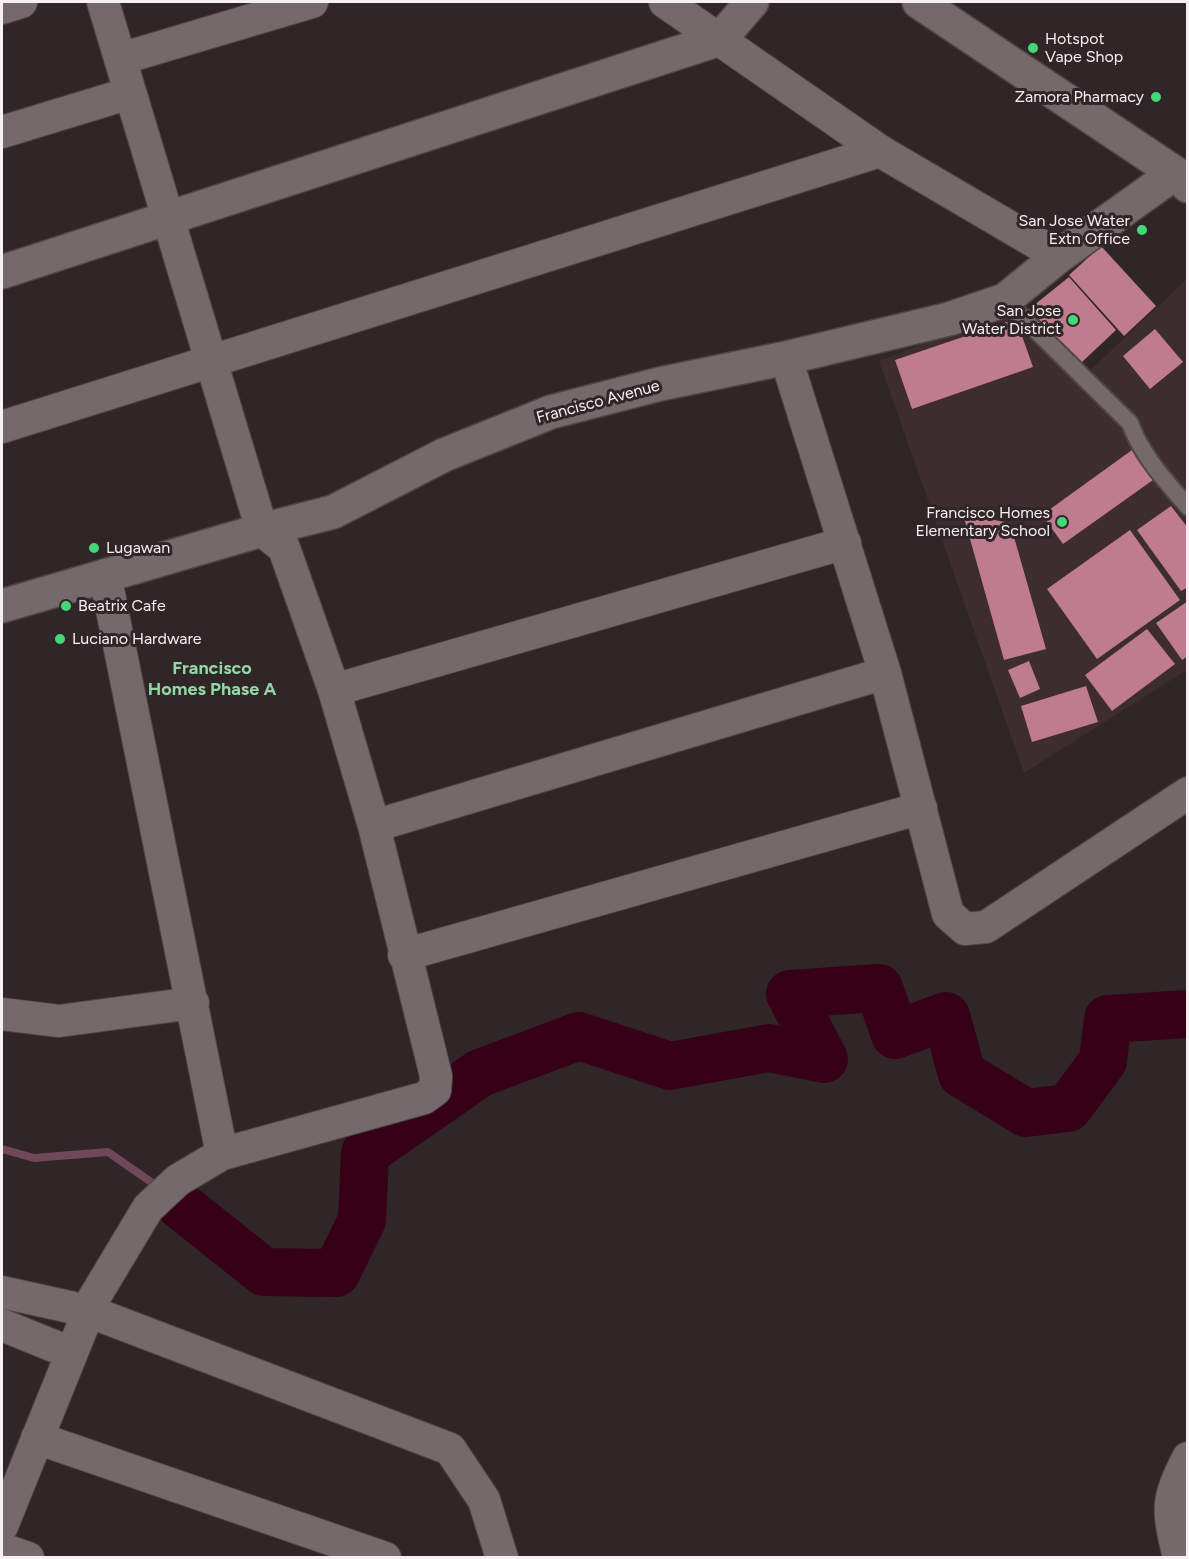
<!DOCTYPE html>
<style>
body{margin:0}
#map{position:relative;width:1189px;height:1559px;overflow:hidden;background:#302628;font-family:Figtree,sans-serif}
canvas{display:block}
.frame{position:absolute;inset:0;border:3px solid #f7f0f2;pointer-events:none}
</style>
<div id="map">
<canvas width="1189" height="1559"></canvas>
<div class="frame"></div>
</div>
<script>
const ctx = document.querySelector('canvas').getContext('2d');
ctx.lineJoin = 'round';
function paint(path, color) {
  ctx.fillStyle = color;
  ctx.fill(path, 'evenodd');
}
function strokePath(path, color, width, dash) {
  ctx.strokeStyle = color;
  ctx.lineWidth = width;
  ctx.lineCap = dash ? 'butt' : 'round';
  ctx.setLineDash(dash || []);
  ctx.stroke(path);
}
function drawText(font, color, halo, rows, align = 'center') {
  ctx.font = font + ' Figtree,sans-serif';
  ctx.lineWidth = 6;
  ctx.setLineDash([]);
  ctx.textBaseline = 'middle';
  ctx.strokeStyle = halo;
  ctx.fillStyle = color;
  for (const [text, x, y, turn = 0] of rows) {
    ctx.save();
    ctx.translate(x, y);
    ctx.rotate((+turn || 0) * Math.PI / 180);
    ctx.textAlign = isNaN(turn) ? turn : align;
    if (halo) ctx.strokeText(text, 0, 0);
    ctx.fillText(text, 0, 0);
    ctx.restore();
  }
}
paint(new Path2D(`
 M 1187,279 L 1187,670 L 1024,773 L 879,361 L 1017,306 L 1086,374 Z`), '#3d2c30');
strokePath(new Path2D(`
 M 2,1149 L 34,1158 L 108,1152 L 151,1182`), '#704859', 8);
strokePath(new Path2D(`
 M 180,1205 L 264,1272 L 336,1273 L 362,1220 L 365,1153 L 480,1073 L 579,1036 L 670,1066 L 769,1048 L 824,1059 L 790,994 L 879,988 L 895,1035 L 946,1016 L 962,1074 L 1026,1113 L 1068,1108 L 1103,1061 L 1108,1019 L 1188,1014`), '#360017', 48);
paint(new Path2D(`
 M 1101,246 L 1156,306 L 1124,336 L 1069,275 Z
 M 1069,277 L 1116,330 L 1081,363 L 1028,310 Z
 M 1016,319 L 1033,367 L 912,409 L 895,360 Z
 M 1155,329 L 1183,362 L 1150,389 L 1123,356 Z
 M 1132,450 L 1153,480 L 1063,544 L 1042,515 Z
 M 1171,506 L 1188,528 L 1188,587 L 1181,591 L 1137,530 Z
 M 963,514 L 1010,523 L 1046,649 L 1004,660 Z
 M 1130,530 L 1180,600 L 1097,659 L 1047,589 Z
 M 1188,601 L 1188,656 L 1182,660 L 1156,623 Z
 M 1147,629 L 1175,664 L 1112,711 L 1085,675 Z
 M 1029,661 L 1040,689 L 1020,698 L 1008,670 Z
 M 1086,686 L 1098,722 L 1032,742 L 1021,706 Z`), '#c07c8f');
const service = new Path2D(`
 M 1005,300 L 1130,423 C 1142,456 1165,480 1188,507`);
const minor = new Path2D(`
 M 665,2 L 880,151 L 1059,256
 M 2,8 L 21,2
 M 120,59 L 312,2
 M 2,132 L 130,93
 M 786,358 L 885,673 L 948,914 L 965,929 L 986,927 L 1188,793
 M 2,427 L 880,151
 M 105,575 L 222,1154
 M 334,690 L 845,543
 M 374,826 L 885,673
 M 404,955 L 921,808
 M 2,1014 L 59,1021 L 193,1003
 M 2,1292 L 88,1311 L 450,1449 L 484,1500 L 502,1558
 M 2,1325 L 71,1353
 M 37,1438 L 385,1558
 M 2,1526 L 94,1298 L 148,1208 L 178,1180 L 222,1154 L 424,1098 L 435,1090 L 436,1076 L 374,826 L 334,690 L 284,548 L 262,530 L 103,2
 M 2,1549 L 28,1558
 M 1179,1558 C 1168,1510 1165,1503 1188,1458`);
const tertiary = new Path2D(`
 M 919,2 L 1175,173 L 1188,186
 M 2,272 L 720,39 L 752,2
 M 2,606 L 262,530 L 333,512 L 444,455 L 551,412 L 660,384 L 786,358 L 949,319 L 1005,300 L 1059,256 L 1175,173`);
strokePath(service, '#4e4547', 20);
strokePath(minor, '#4e4547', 34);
strokePath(tertiary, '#4e4547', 36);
strokePath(service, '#75696c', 16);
strokePath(minor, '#75696c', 32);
strokePath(tertiary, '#75696c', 33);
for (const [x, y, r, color] of [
 [1033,48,6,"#44d77a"],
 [1156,97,6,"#44d77a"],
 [1142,230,6,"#44d77a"],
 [1073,320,6,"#44d77a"],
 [1062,522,6,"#44d77a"],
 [94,548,6,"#44d77a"],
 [66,606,6,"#44d77a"],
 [60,639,6,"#44d77a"]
]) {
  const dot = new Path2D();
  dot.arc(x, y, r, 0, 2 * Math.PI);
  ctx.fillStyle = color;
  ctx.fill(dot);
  strokePath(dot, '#302628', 2);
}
drawText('16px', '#f7f0f2', '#302628', [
 ["Hotspot",1045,39],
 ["Vape Shop",1045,57],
 ["Zamora Pharmacy",1144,97,"right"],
 ["San Jose Water",1130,221,"right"],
 ["Extn Office",1130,239,"right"],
 ["San Jose",1061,311,"right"],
 ["Water District",1061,329,"right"],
 ["Francisco Homes",1050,513,"right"],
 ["Elementary School",1050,531,"right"],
 ["Lugawan",106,548],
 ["Beatrix Cafe",78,606],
 ["Luciano Hardware",72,639]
], 'left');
drawText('16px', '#f7f0f2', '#302628', [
 ["Francisco Avenue",598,402,-15]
]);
drawText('bold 18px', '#93d7a4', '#302628', [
 ["Francisco",212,669],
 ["Homes Phase A",212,690]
]);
</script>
